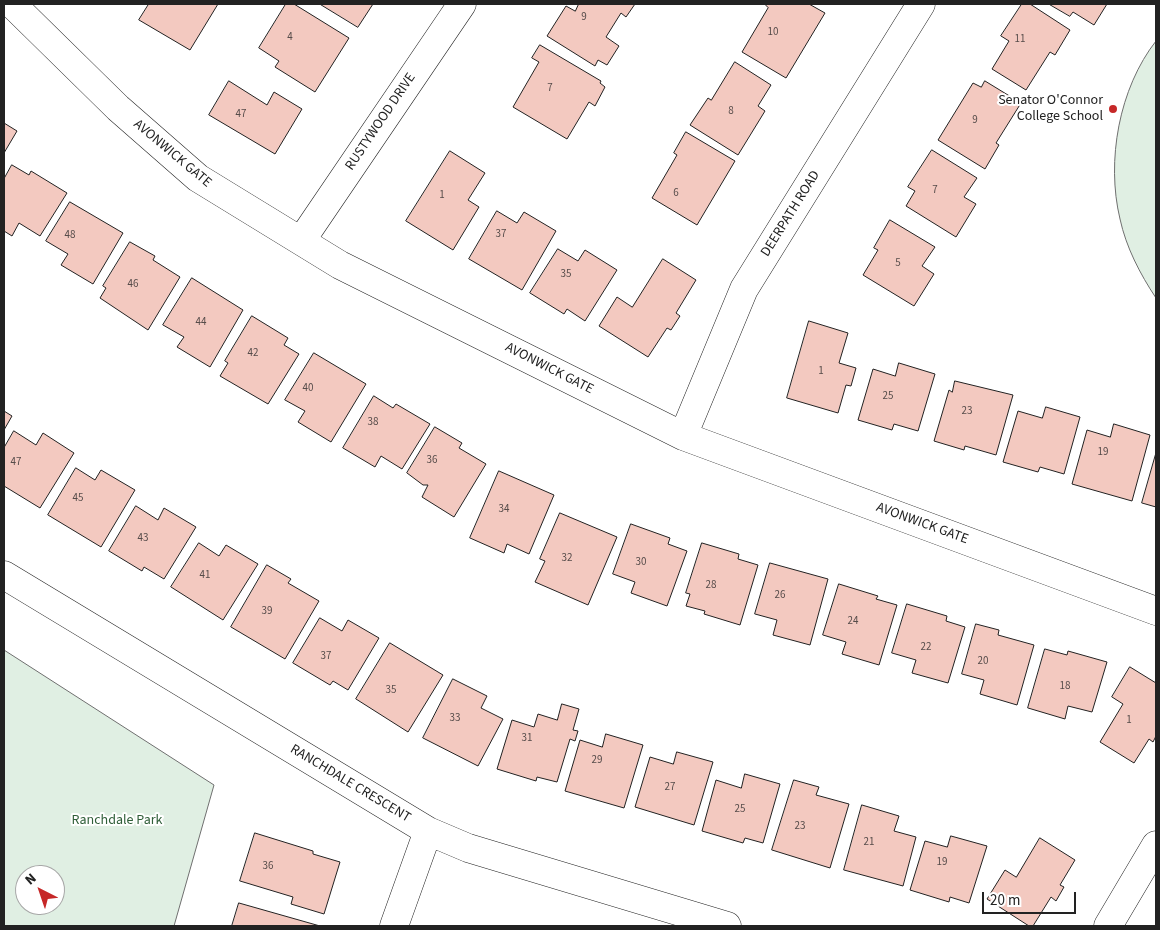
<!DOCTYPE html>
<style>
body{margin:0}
#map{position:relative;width:1160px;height:930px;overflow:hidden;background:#fff;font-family:"Source Sans 3",sans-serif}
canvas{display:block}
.frame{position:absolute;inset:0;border:5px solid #222;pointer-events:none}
.north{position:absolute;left:15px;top:865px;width:50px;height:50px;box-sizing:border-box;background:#fff;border:1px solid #a7a7a7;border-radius:50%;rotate:319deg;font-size:14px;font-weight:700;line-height:20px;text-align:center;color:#222}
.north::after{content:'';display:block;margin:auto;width:18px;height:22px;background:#c62828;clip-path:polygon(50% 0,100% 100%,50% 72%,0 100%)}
.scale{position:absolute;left:982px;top:892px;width:94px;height:22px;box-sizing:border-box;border:2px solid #222;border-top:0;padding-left:6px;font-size:15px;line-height:18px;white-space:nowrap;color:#222;-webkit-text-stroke:4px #fff;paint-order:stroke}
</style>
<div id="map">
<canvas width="1160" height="930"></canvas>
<div class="frame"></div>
<div class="north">N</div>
<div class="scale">20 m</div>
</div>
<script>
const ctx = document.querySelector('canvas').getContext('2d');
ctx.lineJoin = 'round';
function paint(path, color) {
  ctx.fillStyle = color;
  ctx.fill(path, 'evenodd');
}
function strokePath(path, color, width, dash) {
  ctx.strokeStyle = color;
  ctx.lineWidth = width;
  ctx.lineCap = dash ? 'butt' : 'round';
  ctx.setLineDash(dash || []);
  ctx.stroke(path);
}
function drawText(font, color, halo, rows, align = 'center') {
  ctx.font = font + ' "Source Sans 3",sans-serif';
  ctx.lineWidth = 4;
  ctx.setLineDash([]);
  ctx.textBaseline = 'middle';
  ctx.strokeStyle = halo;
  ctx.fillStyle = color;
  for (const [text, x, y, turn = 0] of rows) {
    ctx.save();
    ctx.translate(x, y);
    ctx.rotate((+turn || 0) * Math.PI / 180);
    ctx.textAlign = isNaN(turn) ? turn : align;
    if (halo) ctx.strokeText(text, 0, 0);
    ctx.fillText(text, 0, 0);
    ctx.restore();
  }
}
const green = new Path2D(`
 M 1156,41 L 1156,298 C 1140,274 1126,247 1120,219 C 1106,161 1119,88 1156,41 Z
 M 4,650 L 214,785 L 174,926 L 4,926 ZM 25,875 L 55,875 L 55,905 L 25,905 Z`);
paint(green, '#e0efe3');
strokePath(green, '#6f6f6f', 1);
const building = new Path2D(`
 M 149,4 L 218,4 L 190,50 L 139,20 Z
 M 286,4 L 294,4 L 349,38 L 315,92 L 275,67 L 279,61 L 259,48 Z
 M 320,4 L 373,4 L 358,27 Z
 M 579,4 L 635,4 L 626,17 L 621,13 L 606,37 L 619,46 L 607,65 L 598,60 L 595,66 L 547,36 L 566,6 L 575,11 Z
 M 765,4 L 809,4 L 825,13 L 786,78 L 742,52 L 768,8 Z
 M 1022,4 L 1030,4 L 1070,30 L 1055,55 L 1050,52 L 1026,90 L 992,69 L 1009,41 L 1001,36 Z
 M 1049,4 L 1107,4 L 1094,25 L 1073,12 L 1070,16 Z
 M 540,45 L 601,81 L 600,83 L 605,87 L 595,106 L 589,102 L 567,139 L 513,107 L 539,62 L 532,58 Z
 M 735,62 L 771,85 L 758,106 L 765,111 L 738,155 L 690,125 L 708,98 L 711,100 Z
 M 229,81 L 267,105 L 274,92 L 302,109 L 275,154 L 209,115 Z
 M 985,81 L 1021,103 L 996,143 L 999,145 L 985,169 L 938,140 L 973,83 L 981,87 Z
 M 4,123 L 17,131 L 4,153 Z
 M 686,132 L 735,161 L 697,225 L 652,198 L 677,155 L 674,153 Z
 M 932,150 L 977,178 L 964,197 L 976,204 L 956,237 L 906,206 L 915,191 L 908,187 Z
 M 450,151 L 485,173 L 468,200 L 479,207 L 453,250 L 406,221 Z
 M 12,165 L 29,175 L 31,171 L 67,193 L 40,236 L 19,223 L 12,236 L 4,231 L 4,179 Z
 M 70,202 L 123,233 L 93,284 L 61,265 L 68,254 L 46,241 Z
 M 497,211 L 517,223 L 524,212 L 556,231 L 522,290 L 469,259 Z
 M 890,220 L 935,247 L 922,266 L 934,274 L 914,306 L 863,275 L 878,250 L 874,248 Z
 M 130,242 L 155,256 L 153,260 L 180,277 L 148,330 L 100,298 L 106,288 L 103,286 Z
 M 558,249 L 578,261 L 585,250 L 617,270 L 585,321 L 567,309 L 564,314 L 530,293 Z
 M 663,259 L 696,280 L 676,313 L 680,316 L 671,330 L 667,328 L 648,357 L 599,326 L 617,297 L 632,307 Z
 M 192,278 L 243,310 L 210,367 L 177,347 L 184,337 L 163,325 Z
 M 252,316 L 288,338 L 284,345 L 299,354 L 268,404 L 220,376 L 228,363 L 225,361 Z
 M 809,321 L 848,333 L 839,363 L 856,368 L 851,386 L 846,385 L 838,413 L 787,398 Z
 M 314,353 L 366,384 L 331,442 L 298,422 L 305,411 L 285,400 Z
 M 899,363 L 935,374 L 918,431 L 894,424 L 892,430 L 858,420 L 873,369 L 895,376 Z
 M 955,381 L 1013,395 L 996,455 L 965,446 L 964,450 L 934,441 L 949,390 L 952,392 Z
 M 374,396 L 393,408 L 396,404 L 430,424 L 402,469 L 381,456 L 375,467 L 343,448 Z
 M 1046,407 L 1080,417 L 1064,474 L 1040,467 L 1038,472 L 1003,462 L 1018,411 L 1042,418 Z
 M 4,411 L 12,416 L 4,430 Z
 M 1114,424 L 1150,435 L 1132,501 L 1072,484 L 1087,430 L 1110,437 Z
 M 435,427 L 462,443 L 459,448 L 486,464 L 454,517 L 422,497 L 428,485 L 423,485 L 407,473 Z
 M 14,431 L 36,445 L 43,433 L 74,453 L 40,508 L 4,486 L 4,448 Z
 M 1156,453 L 1156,507 L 1142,503 Z
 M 76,468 L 95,480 L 101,470 L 135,490 L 101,547 L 48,515 Z
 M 499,471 L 554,495 L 529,554 L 507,544 L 504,553 L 470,538 Z
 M 136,506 L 158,520 L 164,508 L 196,527 L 164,579 L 144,567 L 142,571 L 109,551 Z
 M 560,513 L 617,537 L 588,605 L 535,582 L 545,561 L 540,559 Z
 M 631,524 L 670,538 L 668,544 L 687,551 L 667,606 L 631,593 L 635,582 L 613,574 Z
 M 199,543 L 219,556 L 226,545 L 258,564 L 223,620 L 171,587 Z
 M 702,543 L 739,554 L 738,559 L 758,565 L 740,625 L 704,614 L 705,611 L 686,606 L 690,594 L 686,593 Z
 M 770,563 L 828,579 L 810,645 L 773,635 L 777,620 L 755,614 Z
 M 267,565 L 291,579 L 288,583 L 319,601 L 285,659 L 231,627 Z
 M 839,584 L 878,596 L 876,599 L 897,605 L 879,665 L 842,654 L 846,642 L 823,635 Z
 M 907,604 L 947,616 L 946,621 L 965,627 L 948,683 L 912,673 L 916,660 L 892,653 Z
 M 320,618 L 342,631 L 348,620 L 379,638 L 348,690 L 333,681 L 330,685 L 293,663 Z
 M 976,624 L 999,630 L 998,635 L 1034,645 L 1017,705 L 980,694 L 984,680 L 962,674 Z
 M 390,643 L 443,675 L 408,732 L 356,699 Z
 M 1045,649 L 1067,655 L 1068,651 L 1107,662 L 1092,712 L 1068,706 L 1065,719 L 1028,708 Z
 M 1130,667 L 1156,683 L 1156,736 L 1153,742 L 1149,739 L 1134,763 L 1100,742 L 1123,704 L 1112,697 Z
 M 453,679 L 487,696 L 481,708 L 503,719 L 478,766 L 423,738 Z
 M 562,704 L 579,709 L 573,730 L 578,731 L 575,741 L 570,739 L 557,782 L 537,777 L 536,781 L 497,769 L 512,720 L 534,727 L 538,714 L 557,720 Z
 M 606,734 L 643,745 L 624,808 L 565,791 L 580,740 L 602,747 Z
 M 677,752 L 713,762 L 694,825 L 635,807 L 650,757 L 673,764 Z
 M 745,774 L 780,784 L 763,843 L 745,838 L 743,843 L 702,831 L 716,780 L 741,788 Z
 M 794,780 L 819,787 L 816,795 L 849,804 L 830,868 L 772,850 Z
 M 862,805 L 899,816 L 894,831 L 916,837 L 903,886 L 844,870 Z
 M 255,833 L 313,851 L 313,854 L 340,862 L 324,914 L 291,904 L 293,897 L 240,881 Z
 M 951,836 L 987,846 L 969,903 L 950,897 L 949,902 L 910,890 L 925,841 L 947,847 Z
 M 1040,838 L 1075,860 L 1060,885 L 1064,887 L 1056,901 L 1051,897 L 1033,926 L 1029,926 L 987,899 L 1005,870 L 1016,877 Z
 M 239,903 L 320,926 L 232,926 Z`);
paint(building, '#f3c9c0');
strokePath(building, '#222', 1);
const minor = new Path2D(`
 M 12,4 L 118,108 L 198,178 L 340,265 L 683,436 L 1156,611
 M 301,241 L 462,4
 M 683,436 L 744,289 L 921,4
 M 4,575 L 428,831 L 468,848 L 727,926
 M 394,926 L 428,831
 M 1108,926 L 1156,845`);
strokePath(minor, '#222', 29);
strokePath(minor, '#fff', 28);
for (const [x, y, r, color] of [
 [1113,109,5,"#c62828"]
]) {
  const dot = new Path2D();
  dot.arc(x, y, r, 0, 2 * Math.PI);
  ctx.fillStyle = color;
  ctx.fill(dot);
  strokePath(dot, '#fff', 2);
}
drawText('11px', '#564c4a', null, [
 ["9",584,18],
 ["10",773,33],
 ["4",290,38],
 ["11",1020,40],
 ["7",550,89],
 ["8",731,112],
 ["47",241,115],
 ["9",975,121],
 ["7",935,191],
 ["6",676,194],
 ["1",442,196],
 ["37",501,235],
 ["48",70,236],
 ["5",898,264],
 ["35",566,275],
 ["46",133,285],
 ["44",201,323],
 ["42",253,354],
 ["1",821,372],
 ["40",308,389],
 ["25",888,397],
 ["23",967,412],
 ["38",373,423],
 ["19",1103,453],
 ["36",432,461],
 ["47",16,463],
 ["45",78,499],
 ["34",504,510],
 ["43",143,539],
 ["32",567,559],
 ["30",641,563],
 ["41",205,576],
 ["28",711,586],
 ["26",780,596],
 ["39",267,612],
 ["24",853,622],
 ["22",926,648],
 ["37",326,657],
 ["20",983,662],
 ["18",1065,687],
 ["35",391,691],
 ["33",455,719],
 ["1",1129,721],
 ["31",527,739],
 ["29",597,761],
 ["27",670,788],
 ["25",740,810],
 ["23",800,827],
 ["21",869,843],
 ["19",942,863],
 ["36",268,867]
]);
drawText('14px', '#222', '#fff', [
 ["Senator O'Connor",1103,101],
 ["College School",1103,117]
], 'right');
drawText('14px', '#222', '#fff', [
 ["RUSTYWOOD DRIVE",381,122,-56],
 ["AVONWICK GATE",172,154,40],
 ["DEERPATH ROAD",791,214,-58],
 ["AVONWICK GATE",549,369,27],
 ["AVONWICK GATE",922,524,20],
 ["RANCHDALE CRESCENT",350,784,31]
]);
drawText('14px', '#2f5e38', '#fff', [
 ["Ranchdale Park",117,821]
]);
</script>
